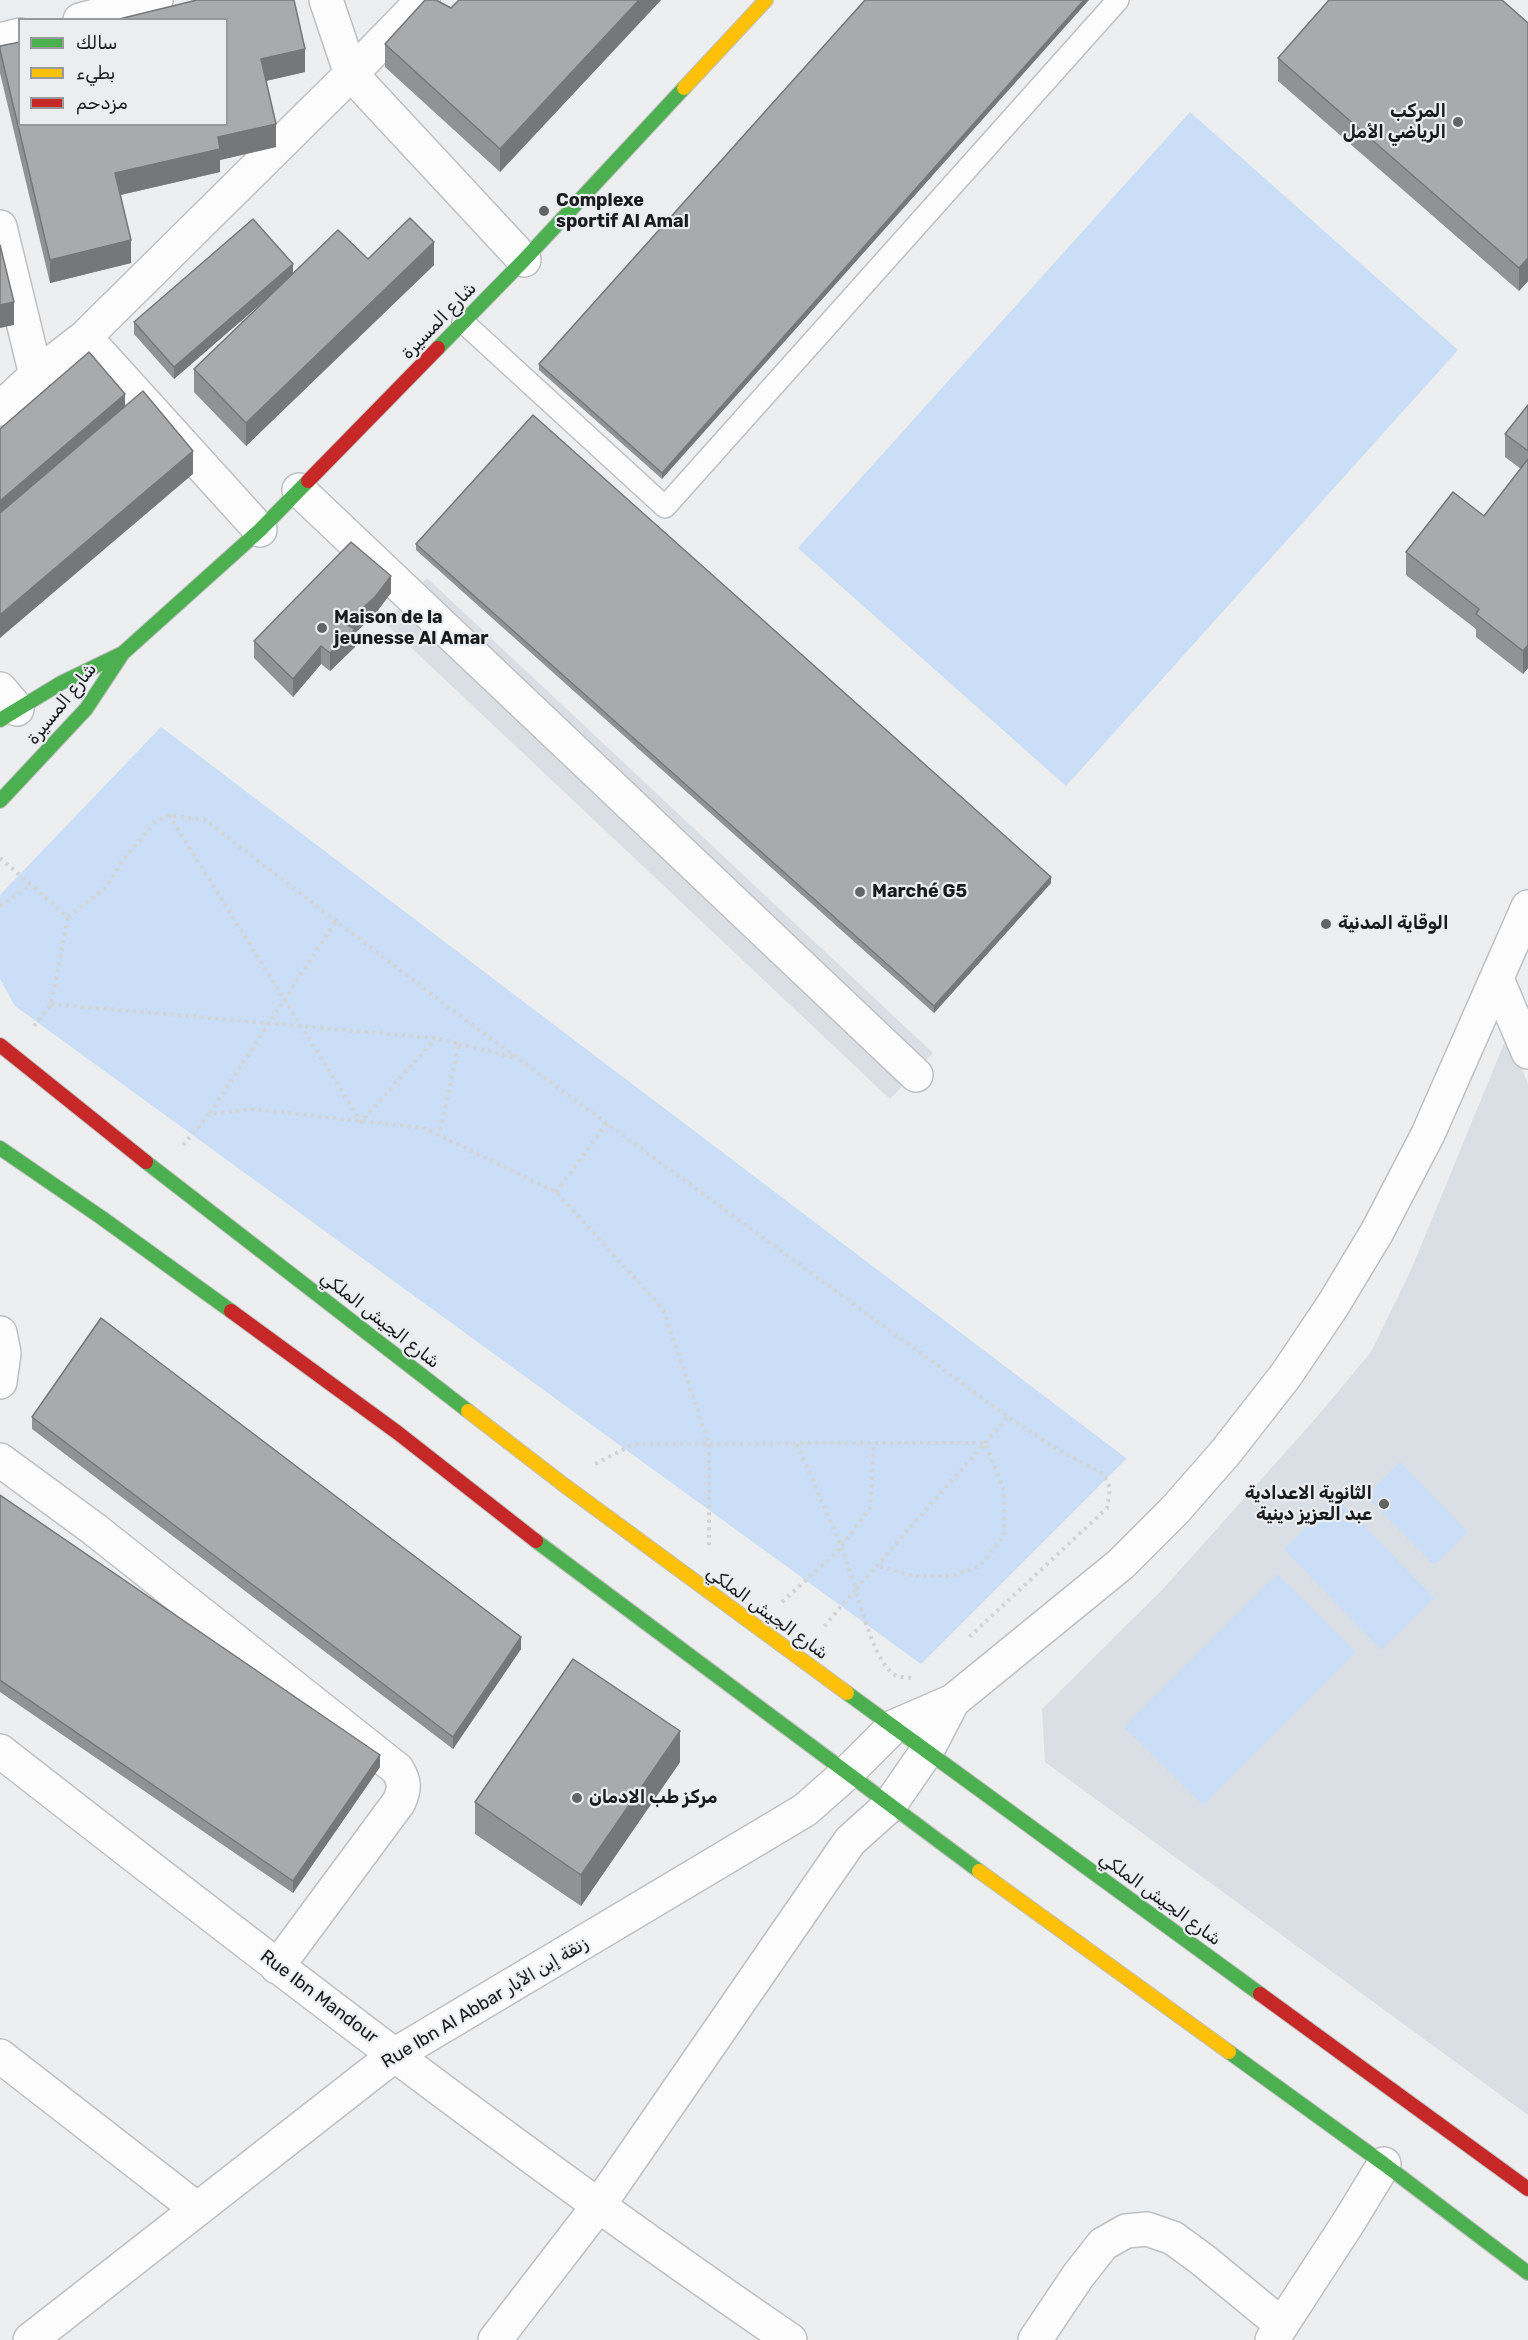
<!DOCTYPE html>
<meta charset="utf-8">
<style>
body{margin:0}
#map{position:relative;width:1528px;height:2340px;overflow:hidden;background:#eceef0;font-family:Rubik,"Noto Naskh Arabic",sans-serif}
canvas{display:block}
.legend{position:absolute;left:18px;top:18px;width:210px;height:108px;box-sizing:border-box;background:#ebeef1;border:2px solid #97999b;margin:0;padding:8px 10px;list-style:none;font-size:18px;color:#191a1b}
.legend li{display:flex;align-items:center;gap:12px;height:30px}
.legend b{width:30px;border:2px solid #97999b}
</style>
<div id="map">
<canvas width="1528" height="2340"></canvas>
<ul class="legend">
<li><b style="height:8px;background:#4caf50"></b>سالك</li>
<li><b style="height:8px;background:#ffc107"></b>بطيء</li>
<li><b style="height:8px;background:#c62828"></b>مزدحم</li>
</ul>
</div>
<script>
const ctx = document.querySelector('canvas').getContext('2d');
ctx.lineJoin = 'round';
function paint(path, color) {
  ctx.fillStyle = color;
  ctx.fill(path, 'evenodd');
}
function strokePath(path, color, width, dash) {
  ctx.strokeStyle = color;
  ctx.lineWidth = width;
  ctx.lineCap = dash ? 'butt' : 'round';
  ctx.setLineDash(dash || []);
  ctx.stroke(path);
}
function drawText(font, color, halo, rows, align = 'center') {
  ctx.font = font + ' Rubik,"Noto Naskh Arabic",sans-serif';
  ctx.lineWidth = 4.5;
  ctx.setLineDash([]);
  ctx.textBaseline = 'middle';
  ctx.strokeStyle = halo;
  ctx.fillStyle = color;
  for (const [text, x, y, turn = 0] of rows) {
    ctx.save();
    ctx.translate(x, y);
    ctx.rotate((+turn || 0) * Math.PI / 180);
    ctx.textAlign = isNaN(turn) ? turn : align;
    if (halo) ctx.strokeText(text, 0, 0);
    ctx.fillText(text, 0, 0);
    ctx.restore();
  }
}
paint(new Path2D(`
 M 427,578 L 933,1053 L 890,1099 L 385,623 Z
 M 1508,1034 L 1528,1084 L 1528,2115 L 1045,1762 L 1042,1709 L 1163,1589 L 1316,1418 L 1371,1352 L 1411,1270 Z`), '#dadfe5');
paint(new Path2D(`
 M 1190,112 L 1458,350 L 1066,786 L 798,548 Z
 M 161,727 L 1126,1458 L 1126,1459 L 921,1664 L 15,1006 L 0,979 L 0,895 Z
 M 1400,1462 L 1468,1532 L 1434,1565 L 1366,1496 Z
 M 1337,1498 L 1434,1598 L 1381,1650 L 1284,1549 Z
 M 1277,1574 L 1356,1652 L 1203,1805 L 1124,1727 Z`), '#cadef7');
const lane = new Path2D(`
 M 463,322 L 665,507 L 1118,0`);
const street = new Path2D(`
 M 326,0 L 351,74 L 524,260
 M 80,20 L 156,0
 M 0,40 L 20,35
 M 0,227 L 36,375
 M 85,337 L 260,530
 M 0,409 L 36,375 L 85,337 L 351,74 L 423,0
 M 299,490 L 916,1075
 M 0,689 L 17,709
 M 1497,979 L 1528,1052
 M 0,1333 L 4,1353 L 0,1382
 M 0,1460 L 94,1529 L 397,1769 C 405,1782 405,1788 399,1802 L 277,1967
 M 0,1751 C 259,1953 519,2155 790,2340
 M 0,2056 L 197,2209
 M 30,2340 L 396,2054 L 805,1810 L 847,1773 L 893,1727 L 953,1701 L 1121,1564 L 1175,1510 L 1225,1453 L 1286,1375 L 1333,1305 L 1377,1232 L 1428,1134 L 1528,907
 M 495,2340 L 599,2205 L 850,1841 L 889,1806 L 927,1751 L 953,1701
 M 1035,2340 L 1078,2276 L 1103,2244 L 1126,2231 L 1147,2229 L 1173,2238 L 1203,2260 L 1282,2325
 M 1272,2340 L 1350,2220 L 1384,2164`);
const fast = new Path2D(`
 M 438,348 L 524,260 L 684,88
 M 0,720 L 61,683 L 123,653
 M 0,801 L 86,709 L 123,653 L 260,530 L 308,481
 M 0,1148 L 102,1218 L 231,1311
 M 146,1162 L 468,1411
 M 536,1541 L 979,1871
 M 847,1693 L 1260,1994
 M 1229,2052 L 1384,2164 L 1528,2273`);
const slow = new Path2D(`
 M 684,88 L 766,0
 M 468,1411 L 564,1485 L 847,1693
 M 979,1871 L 1229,2052`);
const jam = new Path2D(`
 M 308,481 L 438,348
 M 0,1045 L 146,1162
 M 231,1311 L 398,1433 L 536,1541
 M 1260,1994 L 1528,2189`);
strokePath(lane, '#bebfc0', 24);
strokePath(street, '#bebfc0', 36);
strokePath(fast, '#bebfc0', 16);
strokePath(slow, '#bebfc0', 16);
strokePath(jam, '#bebfc0', 16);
strokePath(new Path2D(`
 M 169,815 L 361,1122 L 435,1039
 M 0,858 L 68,917 L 104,889 L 127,855 L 154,823 L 168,815 L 205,820 L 452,1010 L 1008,1417 L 1055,1448 L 1103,1474 L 1110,1488 L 1107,1508 L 966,1640
 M 0,906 L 30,885
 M 51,1004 L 435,1038 L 459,1044 L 439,1135
 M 34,1026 L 51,1004 L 68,917
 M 459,1044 L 517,1058
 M 210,1113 L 336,921
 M 183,1145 L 210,1114 L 252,1109 L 424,1128 L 556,1192 L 663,1309 L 709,1444 L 709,1548
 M 556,1192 L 607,1123
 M 797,1444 L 841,1546 L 856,1589 L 822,1629
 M 595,1464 L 634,1444 L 985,1443 L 1004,1490 L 1004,1536 L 980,1566 L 951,1576 L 913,1576 L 878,1566
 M 782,1602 L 837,1552 L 870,1508 L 874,1443
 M 911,1678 C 907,1677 900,1677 897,1676 C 877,1668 861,1609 856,1589 L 1008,1417`), '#d3d4d4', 4, [3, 4.5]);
strokePath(lane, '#fcfcfd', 21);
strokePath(street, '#fcfcfd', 33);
strokePath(fast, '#4caf50', 14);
strokePath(slow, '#ffc107', 14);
strokePath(jam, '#c62828', 14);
paint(new Path2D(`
 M 661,0 L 500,172 L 385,67 L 385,44 L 451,8 Z
 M 865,0 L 662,479 L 539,370 L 539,364 Z
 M 226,20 L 305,72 L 266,81 L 276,147 L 220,160 L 220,172 L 121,195 L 131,263 L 50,283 L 0,73 L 0,46 Z
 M 1528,23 L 1528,281 L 1519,291 L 1278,81 L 1278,58 Z
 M 368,259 L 434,265 L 246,446 L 194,392 L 194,369 L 273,293 L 174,379 L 134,334 L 134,322 L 293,274 Z
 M 1528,405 L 1528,668 L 1523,674 L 1476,637 L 1476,629 L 1406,575 L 1406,552 L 1484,516 L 1521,469 L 1505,457 L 1505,434 Z
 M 416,544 L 1051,883 L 934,1013 L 416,550 Z
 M 391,593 L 375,614 L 355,633 L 355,647 L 330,671 L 321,664 L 293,697 L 254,658 L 254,641 Z
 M 32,1417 L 521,1649 L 453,1749 L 32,1429 Z
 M 0,1495 L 380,1767 L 293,1893 L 0,1692 Z
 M 680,1762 L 581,1906 L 475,1834 L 475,1802 Z`), '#919294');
paint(new Path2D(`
 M 639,0 L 661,0 L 500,172 L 500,149 Z
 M 1084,0 L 1089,0 L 662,479 L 662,473 Z
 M 305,49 L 305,72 L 261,82 L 261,59 Z
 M 276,124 L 276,147 L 220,160 L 220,172 L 115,196 L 115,173 L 218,137 Z
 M 131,240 L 131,263 L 50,283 L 50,260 Z
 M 434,242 L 434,265 L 246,446 L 246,423 Z
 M 1528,258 L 1528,281 L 1519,291 L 1519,268 Z
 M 293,264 L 293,276 L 174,379 L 174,367 Z
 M 14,302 L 14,325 L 0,328 L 0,305 Z
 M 125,394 L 125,417 L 0,524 L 0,501 Z
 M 193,451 L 193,474 L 0,638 L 0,615 Z
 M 391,576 L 391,593 L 375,614 L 355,633 L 355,647 L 330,671 L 330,653 L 345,624 Z
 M 1528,645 L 1528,668 L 1523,674 L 1523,651 Z
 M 321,646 L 321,664 L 293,697 L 293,679 Z
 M 1051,877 L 1051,883 L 934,1013 L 934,1006 Z
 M 521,1637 L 521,1649 L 453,1749 L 453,1737 Z
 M 680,1731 L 680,1762 L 581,1906 L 581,1875 Z
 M 380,1755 L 380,1767 L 293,1893 L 293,1881 Z`), '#767778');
const building = new Path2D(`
 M 197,0 L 294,0 L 305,49 L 261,59 L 276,124 L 218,137 L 220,149 L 115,173 L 131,240 L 50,260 L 0,50 L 0,46 L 20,42 L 20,124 L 226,124 L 226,20 L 115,20 Z
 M 425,0 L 436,0 L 451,8 L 459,0 L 639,0 L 500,149 L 385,44 Z
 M 865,0 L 1084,0 L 662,473 L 539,364 Z
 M 1329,0 L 1502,0 L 1528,23 L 1528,258 L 1519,268 L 1278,58 Z
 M 410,218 L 434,242 L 246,423 L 194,369 L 338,230 L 368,259 Z
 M 253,219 L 293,264 L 174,367 L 134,322 Z
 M 0,245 L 14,302 L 0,305 Z
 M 89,352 L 125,394 L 0,501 L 0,429 Z
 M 143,391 L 193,451 L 0,615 L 0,513 Z
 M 1528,405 L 1528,451 L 1505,434 Z
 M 533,415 L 1051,877 L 934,1006 L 416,544 Z
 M 1528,459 L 1528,645 L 1523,651 L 1476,614 L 1479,609 L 1406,552 L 1453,492 L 1484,516 Z
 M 351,542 L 391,576 L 375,597 L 345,624 L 355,629 L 330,653 L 321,646 L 293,679 L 254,641 Z
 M 101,1318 L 521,1637 L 453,1737 L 32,1417 Z
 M 0,1495 L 380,1755 L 293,1881 L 0,1680 Z
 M 573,1659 L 680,1731 L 581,1875 L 475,1802 Z`);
paint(building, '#a9aaac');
strokePath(building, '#767778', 1.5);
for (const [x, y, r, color] of [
 [1458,122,6,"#636466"],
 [544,211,6,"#636466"],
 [322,628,6,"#636466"],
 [860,892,6,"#636466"],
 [1326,924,6,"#636466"],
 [1384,1504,6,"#636466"],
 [577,1798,6,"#636466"]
]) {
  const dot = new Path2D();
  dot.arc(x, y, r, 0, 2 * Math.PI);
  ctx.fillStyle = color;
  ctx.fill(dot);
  strokePath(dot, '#ebeef1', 2);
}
drawText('bold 18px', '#191a1b', '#ebeef1', [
 ["المركب",1446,112,"right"],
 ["الرياضي الأمل",1446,133,"right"],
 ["Complexe",556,201],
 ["sportif Al Amal",556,222],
 ["Maison de la",334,618],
 ["jeunesse Al Amar",334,639],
 ["Marché G5",872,892],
 ["الوقاية المدنية",1338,924],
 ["الثانوية الاعدادية",1372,1494,"right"],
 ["عبد العزيز دينية",1372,1515,"right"],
 ["مركز طب الادمان",589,1798]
], 'left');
drawText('18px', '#191a1b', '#ebeef1', [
 ["شارع المسيرة",439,321,-46],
 ["شارع المسيرة",62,704,-51],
 ["شارع الجيش الملكي",380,1320,38],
 ["شارع الجيش الملكي",767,1613,36],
 ["شارع الجيش الملكي",1160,1899,36],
 ["Rue Ibn Mandour",319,1997,37],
 ["Rue Ibn Al Abbar زنقة إبن الأبار",485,2003,-31]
]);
</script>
